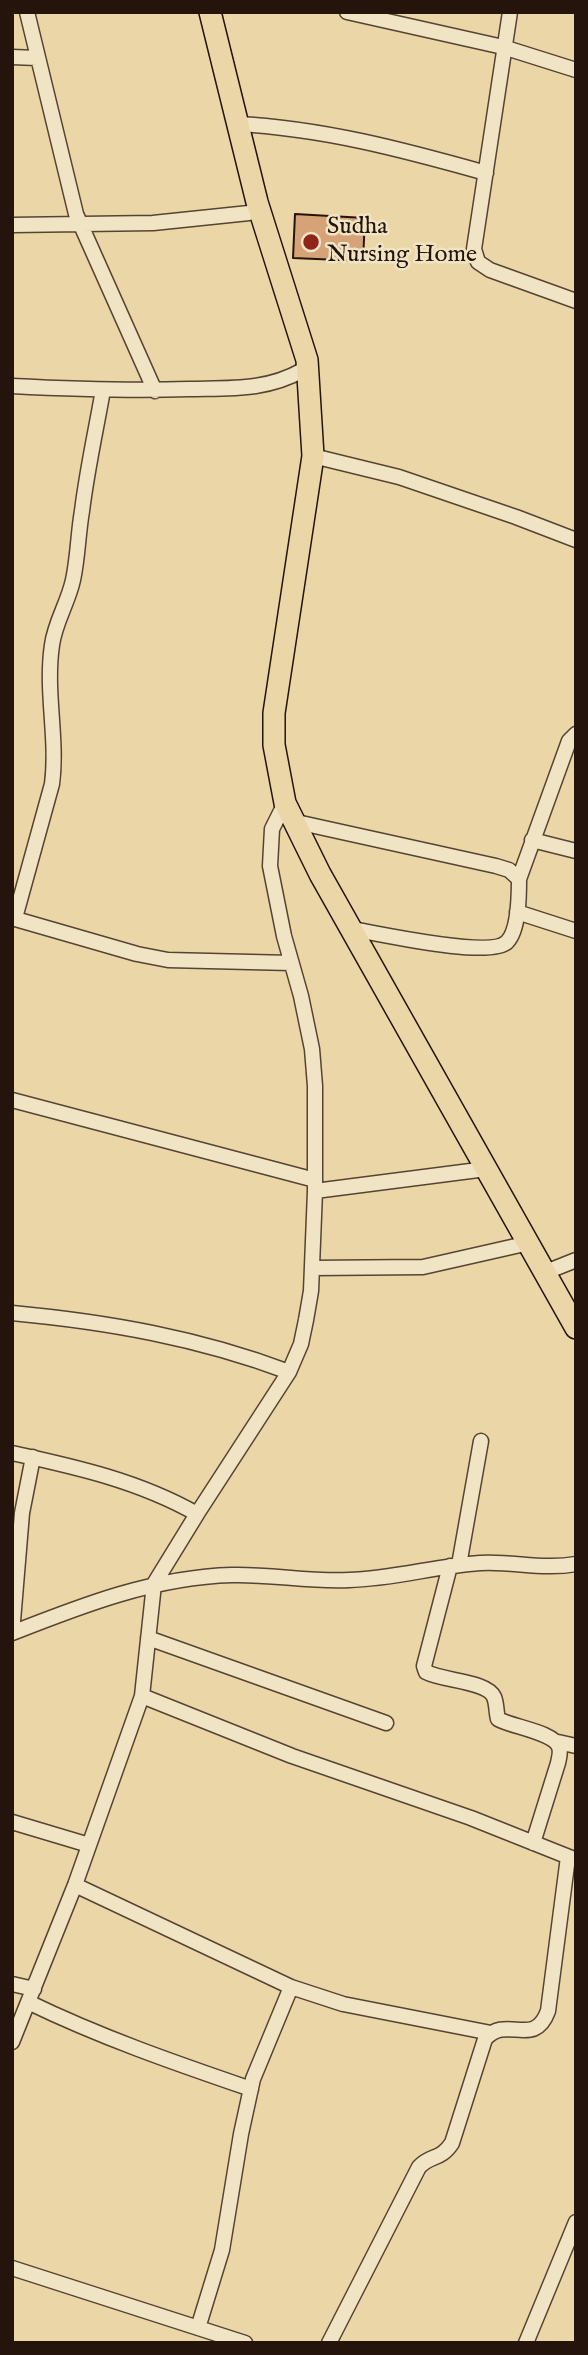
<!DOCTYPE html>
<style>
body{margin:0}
#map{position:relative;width:588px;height:2355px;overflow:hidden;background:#ead6a6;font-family:"IM FELL English",serif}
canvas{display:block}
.frame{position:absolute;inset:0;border:14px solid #25140b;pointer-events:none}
</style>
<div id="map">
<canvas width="588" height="2355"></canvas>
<div class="frame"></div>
</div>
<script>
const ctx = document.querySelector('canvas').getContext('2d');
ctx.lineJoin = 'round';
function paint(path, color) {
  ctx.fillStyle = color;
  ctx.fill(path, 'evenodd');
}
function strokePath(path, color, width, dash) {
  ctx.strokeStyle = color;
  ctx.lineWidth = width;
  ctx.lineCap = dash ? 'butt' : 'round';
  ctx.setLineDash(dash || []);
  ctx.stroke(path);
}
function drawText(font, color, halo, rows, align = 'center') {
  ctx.font = font + ' "IM FELL English",serif';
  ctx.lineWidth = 5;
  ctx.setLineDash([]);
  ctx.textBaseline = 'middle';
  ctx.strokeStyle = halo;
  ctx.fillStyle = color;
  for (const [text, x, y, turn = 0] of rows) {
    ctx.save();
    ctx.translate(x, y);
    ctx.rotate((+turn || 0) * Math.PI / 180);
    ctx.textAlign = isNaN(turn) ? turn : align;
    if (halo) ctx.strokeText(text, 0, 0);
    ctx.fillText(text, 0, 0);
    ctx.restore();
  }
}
const building = new Path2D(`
 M 295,214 L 365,218 L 363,261 L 293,258 Z`);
paint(building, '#d6a379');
strokePath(building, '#25140b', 2);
const street = new Path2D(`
 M 27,12 L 76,214 L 155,391
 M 347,12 L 503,47 L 576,70
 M 510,12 L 474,249 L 478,262 L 490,270 L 576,301
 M 12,57 L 37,58
 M 236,124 C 322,128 404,150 486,173
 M 12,225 L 153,223 L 249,213
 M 12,386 C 71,389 130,391 189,389 C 230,388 266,391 303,370
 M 313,456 L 399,477 L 516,517 L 576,540
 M 292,821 L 496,866 L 509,870 L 519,879 C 519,895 519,930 507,942 C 490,959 377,933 351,929
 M 532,840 L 576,851
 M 519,879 L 569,741 L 576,734
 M 517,912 L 576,931
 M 12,918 L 137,954 L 168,960 L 291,963
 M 15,918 L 52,784 C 58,738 45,692 52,645 C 55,622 68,603 73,580 C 78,557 78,534 82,511 C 87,470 96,430 103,390
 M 12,1100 L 315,1180
 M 315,1191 L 486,1169
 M 312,1268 L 423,1267 L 529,1243
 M 546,1272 L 576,1260
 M 12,1313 C 108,1322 199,1338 289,1372
 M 12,1453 C 76,1467 139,1481 197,1514
 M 459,1565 L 481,1441
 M 450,1566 L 424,1666 L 426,1672 C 443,1681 487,1681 494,1697 C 497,1704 496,1712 498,1719 C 512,1727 554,1732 559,1747 C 561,1752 559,1758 558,1763 L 533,1843
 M 12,1633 C 83,1605 155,1577 232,1575 C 271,1574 310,1582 349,1580 C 393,1579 436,1566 480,1563 C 513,1561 543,1570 576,1564
 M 12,1633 L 22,1513 L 33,1457
 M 148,1638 L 386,1723
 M 142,1696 L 292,1756 L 471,1818 L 574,1859
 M 558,1742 L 576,1746
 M 12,1822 L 89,1845
 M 75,1885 L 291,1987 L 343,2004 L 491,2033
 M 12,1984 L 34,1989
 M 28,2002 C 100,2037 175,2063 251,2089
 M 12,2042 L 75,1885 L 142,1696 L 154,1584 L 197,1514 L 289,1372 L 301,1344 L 306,1320 L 311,1291 L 315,1191 L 315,1086 L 312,1049 L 301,996 L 284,936 L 270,866 L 272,829 L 285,803
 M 12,2268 L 245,2343
 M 198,2328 L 222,2250 L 241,2134 L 253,2079 L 291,1987
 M 329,2343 L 419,2167 C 431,2154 440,2161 452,2143 L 485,2039 C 507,2014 534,2049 548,2011 L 568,1857
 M 526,2343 L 576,2222`);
const primary = new Path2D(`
 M 210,12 L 257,202 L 307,360 L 313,456 L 274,713 L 274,745 L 285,803 L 320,874 L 576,1328`);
strokePath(street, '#564432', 17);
strokePath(primary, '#25140b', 24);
strokePath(street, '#f1e4c5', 14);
strokePath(primary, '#ead6a6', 21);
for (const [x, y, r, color] of [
 [311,242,9,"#8f2418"]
]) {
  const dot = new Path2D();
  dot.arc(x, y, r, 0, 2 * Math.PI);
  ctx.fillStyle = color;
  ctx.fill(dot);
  strokePath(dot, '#f1e4c5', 2.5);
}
drawText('24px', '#25140b', '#f1e4c5', [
 ["Sudha",327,228],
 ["Nursing Home",327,256]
], 'left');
</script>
